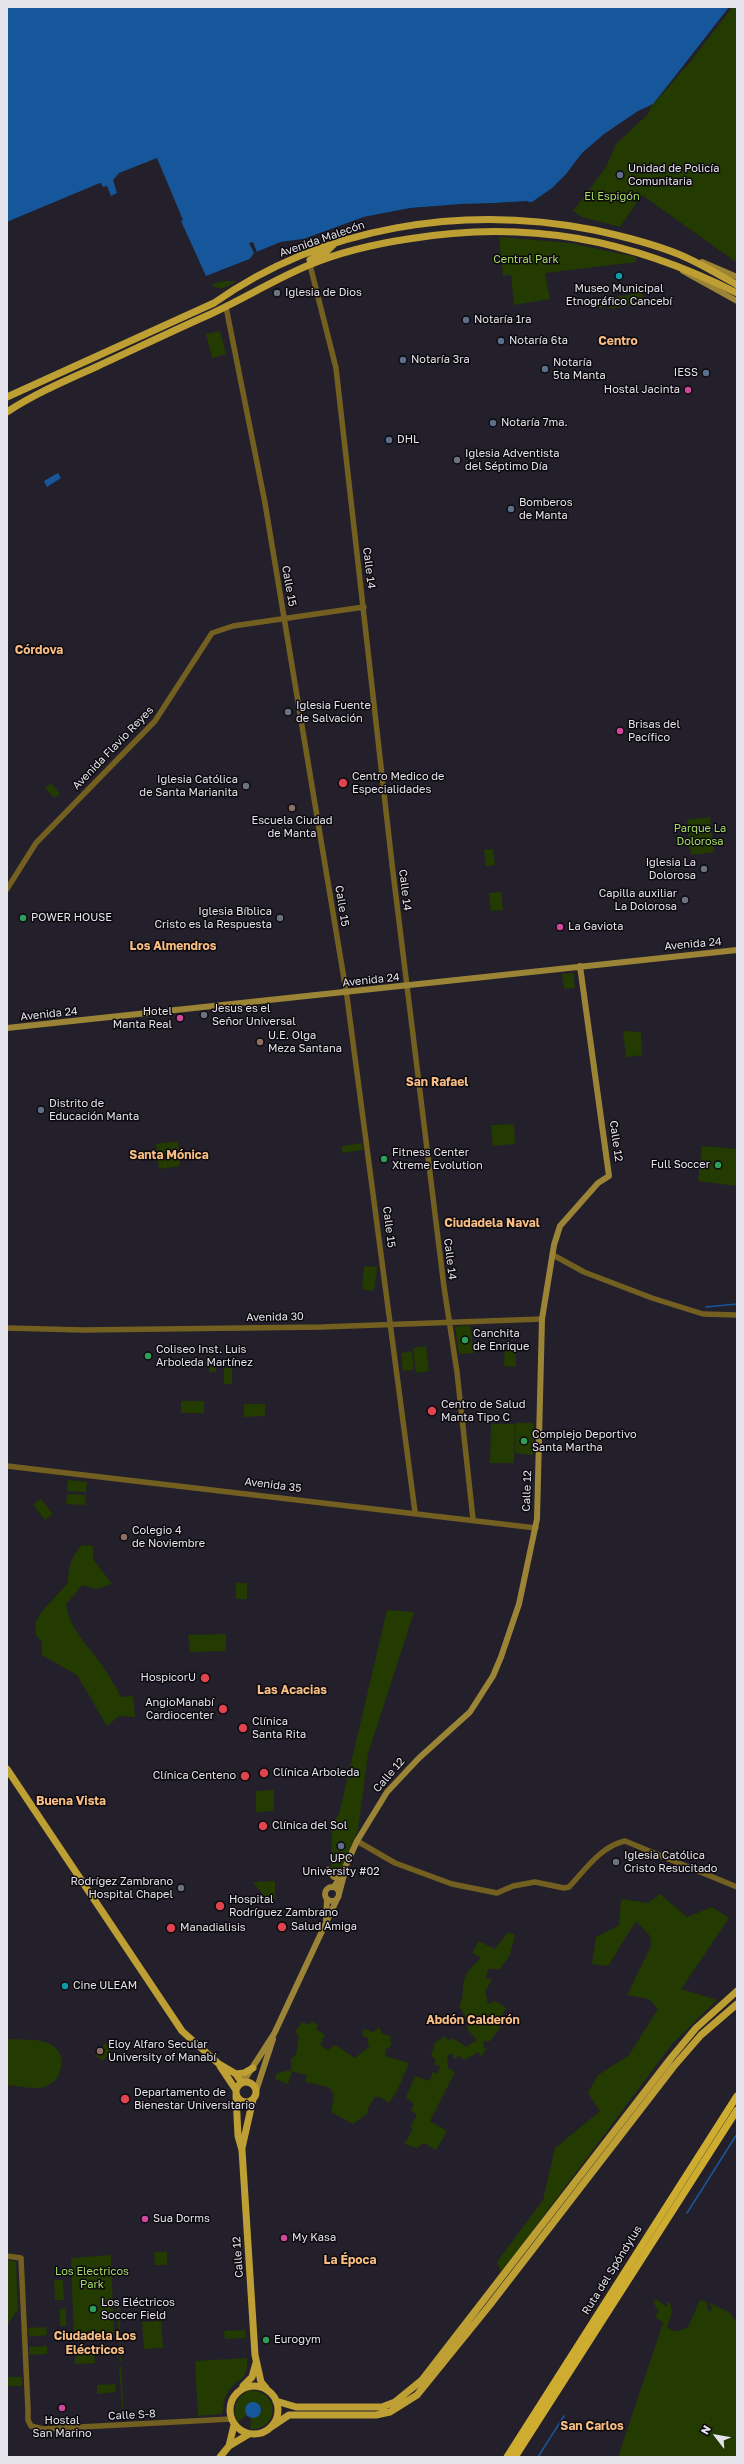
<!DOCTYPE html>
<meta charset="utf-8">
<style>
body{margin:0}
#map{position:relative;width:744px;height:2464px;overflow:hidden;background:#23202b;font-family:"Golos Text",sans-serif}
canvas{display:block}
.frame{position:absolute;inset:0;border:8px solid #e4e2ea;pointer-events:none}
.north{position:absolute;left:696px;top:2416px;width:40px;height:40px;-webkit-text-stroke:3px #0c0a0f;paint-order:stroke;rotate:301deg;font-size:11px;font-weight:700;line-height:16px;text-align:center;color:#e4e2ea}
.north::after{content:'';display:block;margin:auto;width:14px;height:18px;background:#e4e2ea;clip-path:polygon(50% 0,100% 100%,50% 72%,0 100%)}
</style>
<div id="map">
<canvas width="744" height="2464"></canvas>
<div class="frame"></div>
<div class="north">N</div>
</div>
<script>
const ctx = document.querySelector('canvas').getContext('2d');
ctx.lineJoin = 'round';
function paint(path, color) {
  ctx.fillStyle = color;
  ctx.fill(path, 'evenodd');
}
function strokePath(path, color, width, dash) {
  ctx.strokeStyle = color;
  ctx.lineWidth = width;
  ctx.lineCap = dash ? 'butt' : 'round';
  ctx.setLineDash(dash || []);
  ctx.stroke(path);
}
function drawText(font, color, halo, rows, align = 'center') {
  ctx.font = font + ' "Golos Text",sans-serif';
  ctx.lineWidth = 3;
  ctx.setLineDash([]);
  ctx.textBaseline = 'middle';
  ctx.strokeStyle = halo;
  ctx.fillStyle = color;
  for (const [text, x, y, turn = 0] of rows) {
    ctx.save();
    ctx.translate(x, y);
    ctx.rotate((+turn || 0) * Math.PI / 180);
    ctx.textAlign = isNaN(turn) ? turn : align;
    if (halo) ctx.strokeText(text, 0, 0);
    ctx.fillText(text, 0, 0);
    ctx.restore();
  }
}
paint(new Path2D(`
 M 729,7 L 737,7 L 737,263 L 642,195 L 620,227 L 582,217 L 573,211 L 606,167 L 616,144 L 647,115 L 653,104 Z
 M 499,237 L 570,243 L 636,257 L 636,262 L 545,273 L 550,299 L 514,305 L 511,275 L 503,276 Z
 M 224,281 L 236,281 C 228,287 220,292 211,284 Z
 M 642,292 L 644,302 L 610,309 L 609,306 L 599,308 L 598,301 Z
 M 220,331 L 226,354 L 212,358 L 206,334 Z
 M 51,783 L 60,794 L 54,798 L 45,788 Z
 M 710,817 L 714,852 L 691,855 L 687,820 Z
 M 493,849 L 495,865 L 486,866 L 484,850 Z
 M 501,892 L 503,910 L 491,911 L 489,893 Z
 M 573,973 L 575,988 L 564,989 L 562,974 Z
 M 623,1031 L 641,1032 L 642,1055 L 626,1057 Z
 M 514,1124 L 515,1144 L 493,1146 L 491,1125 Z
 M 178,1141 L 180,1166 L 159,1169 L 156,1144 Z
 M 362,1143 L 363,1150 L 342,1153 L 342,1146 Z
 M 702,1146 L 737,1149 L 737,1186 L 698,1181 Z
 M 364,1266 L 377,1267 L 374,1291 L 362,1289 Z
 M 470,1325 L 474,1353 L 459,1354 L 455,1327 Z
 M 505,1345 L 516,1345 L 516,1367 L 504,1366 Z
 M 426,1346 L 429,1371 L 416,1373 L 413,1348 Z
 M 412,1351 L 414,1370 L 403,1371 L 401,1353 Z
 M 209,1357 L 216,1357 L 216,1372 L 209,1372 Z
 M 224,1368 L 232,1368 L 232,1384 L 224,1384 Z
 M 181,1401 L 204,1401 L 204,1413 L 181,1413 Z
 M 244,1404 L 265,1404 L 265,1416 L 244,1417 Z
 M 516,1423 L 532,1423 L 534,1426 L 533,1455 L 515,1453 Z
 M 491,1424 L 515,1424 L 514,1463 L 490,1463 Z
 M 68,1480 L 87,1482 L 86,1492 L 67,1491 Z
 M 67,1494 L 86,1495 L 85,1505 L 66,1504 Z
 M 41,1499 L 53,1514 L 45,1520 L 33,1505 Z
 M 82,1545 L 93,1546 L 93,1559 L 112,1584 L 96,1589 L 82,1585 L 66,1605 C 70,1630 88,1645 102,1665 C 109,1675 115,1686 121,1697 L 133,1696 L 135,1717 L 119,1716 L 107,1726 L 77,1675 L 42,1655 L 42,1642 L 36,1635 L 35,1622 L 43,1610 L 68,1583 C 68,1567 71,1557 82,1545 Z
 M 236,1583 L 247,1583 L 247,1599 L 236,1599 Z
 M 387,1610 L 414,1612 L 368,1754 L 358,1830 L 340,1873 L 335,1874 L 331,1870 L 332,1824 L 339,1814 Z
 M 226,1634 L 226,1651 L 190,1652 L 188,1635 Z
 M 274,1790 L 274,1811 L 256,1812 L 256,1791 Z
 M 275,1881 L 275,1899 L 269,1902 L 253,1882 Z
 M 660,1894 L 687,1917 L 712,1907 L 729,1918 L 681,1989 L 717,2000 L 672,2044 L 501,2273 L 497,2262 L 543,2200 L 555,2148 L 600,2111 L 588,2093 L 598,2075 L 629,2055 L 658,2009 L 649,1999 L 627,1995 L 651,1946 L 650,1936 L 636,1921 L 608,1966 L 592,1964 L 596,1937 L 619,1925 L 621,1899 L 648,1903 Z
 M 508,1932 L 515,1935 L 510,1955 L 500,1969 L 488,1969 L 486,1978 L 492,1980 L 485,1991 L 488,2004 L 495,2001 L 506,2008 L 498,2025 L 501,2027 L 490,2041 L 484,2041 L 483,2048 L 487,2048 L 480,2057 L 479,2052 L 464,2060 L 459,2056 L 453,2060 L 453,2054 L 447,2055 L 448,2068 L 455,2072 L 430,2121 L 447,2131 L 436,2150 L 424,2143 L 417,2148 L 404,2144 L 413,2129 L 410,2127 L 417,2115 L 411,2110 L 414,2104 L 406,2097 L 415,2076 L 429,2081 L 433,2072 L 437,2074 L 440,2067 L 434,2064 L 436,2059 L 431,2056 L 435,2043 L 445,2036 L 448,2041 L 453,2038 L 466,2047 L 477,2040 L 467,2029 L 469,2022 L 459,2006 C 465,1996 461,1991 464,1981 C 466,1971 474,1965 481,1958 L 472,1953 L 479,1941 L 495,1949 Z
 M 312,2021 L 318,2025 L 316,2029 L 325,2035 L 320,2045 L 328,2050 L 335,2045 L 355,2058 L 370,2046 L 367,2043 L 369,2039 L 362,2035 L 364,2029 L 374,2032 L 379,2027 L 382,2033 L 391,2037 L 389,2041 L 392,2041 L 389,2049 L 386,2048 L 385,2056 L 409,2063 L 397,2091 L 389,2103 L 380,2097 L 375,2097 L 367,2110 L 369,2112 L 353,2124 L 331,2112 L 334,2095 L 329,2087 L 305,2082 L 307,2076 L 292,2071 L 288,2084 L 275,2079 L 277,2073 L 291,2070 L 291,2059 L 296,2055 L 299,2037 L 295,2032 L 302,2022 L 309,2025 Z
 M 7,2039 C 19,2040 39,2038 50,2044 C 69,2053 63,2082 44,2087 C 33,2090 18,2086 7,2085 Z
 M 105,2043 L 112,2048 L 103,2061 L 96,2056 Z
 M 154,2252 L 167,2252 L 167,2265 L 155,2265 Z
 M 111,2255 L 114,2338 L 74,2340 L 71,2258 Z
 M 7,2260 L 16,2262 L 18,2312 L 16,2312 L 7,2326 Z
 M 54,2280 L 63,2280 L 64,2300 L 55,2300 Z
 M 656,2299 L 667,2307 L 667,2303 L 670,2302 L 672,2312 L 667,2327 C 675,2334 679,2331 688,2327 L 700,2300 L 706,2301 L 709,2312 L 712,2310 L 710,2303 L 729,2312 L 737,2323 L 737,2457 L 618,2457 L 663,2323 L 655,2317 L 659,2312 L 653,2302 Z
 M 119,2305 L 121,2361 L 120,2362 L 117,2306 Z
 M 66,2308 L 66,2326 L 60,2326 L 60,2309 Z
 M 161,2321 L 163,2348 L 144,2349 L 142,2322 Z
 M 46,2327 L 47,2335 L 29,2337 L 28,2328 Z
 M 245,2330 L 245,2338 L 225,2339 L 224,2331 Z
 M 47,2346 L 47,2354 L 29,2355 L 29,2347 Z
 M 94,2353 L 95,2363 L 75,2364 L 75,2354 Z
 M 247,2358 C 248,2384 239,2375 228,2392 C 223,2399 224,2407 222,2414 L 198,2416 L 195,2361 Z
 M 119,2366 L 121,2366 L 124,2421 L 123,2420 Z
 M 22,2377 L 22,2386 L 7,2386 L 7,2377 Z
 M 115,2384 L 116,2392 L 97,2394 L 97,2385 Z
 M 248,2391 C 280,2387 281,2431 250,2429 L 251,2418 L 247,2415 L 238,2422 C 231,2409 235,2398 248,2391 Z`), '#233a00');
paint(new Path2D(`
 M 7,7 L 729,7 L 729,8 L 653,104 L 638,111 L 604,134 L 582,153 L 566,174 L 552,188 L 532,202 L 460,204 L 411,208 L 364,217 L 304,239 L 281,242 L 254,253 L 250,259 L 206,276 L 181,221 L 183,220 L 157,158 L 119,173 L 113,180 L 117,193 L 111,196 L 107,186 L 103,187 L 100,183 L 7,222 Z
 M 58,473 L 61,478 L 47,487 L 44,481 Z
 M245 2410a8 8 0 1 1 16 0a8 8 0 1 1-16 0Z`), '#16579c');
paint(new Path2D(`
 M 729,7 L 731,9 L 691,61 L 652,106 Z
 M 101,183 L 104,189 L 100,185 L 7,224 L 7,222 Z
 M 527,201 L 533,204 L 460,206 L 411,210 L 365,219 L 305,241 L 281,244 L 256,255 L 250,261 L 219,273 L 219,271 L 250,259 L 254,253 L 249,243 L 253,242 L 257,252 L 281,242 L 304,239 L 364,217 L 411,208 Z`), '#23202b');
strokePath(new Path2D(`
 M 706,1307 L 737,1304
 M 687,2213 L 737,2134
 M 538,2457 L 564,2416`), '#16579c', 1.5);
strokePath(new Path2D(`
 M 310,265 L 336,368 L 392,864 L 444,1287 L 457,1372 L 473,1519
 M 226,307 L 265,503 L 347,997 L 415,1512
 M 7,889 L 36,843 L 155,721 L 212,633 L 233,626 L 364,607
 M 553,1255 L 584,1272 L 652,1298 L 703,1314 L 737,1315
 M 7,1328 L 83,1330 L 322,1327 L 542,1319
 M 7,1466 L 536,1528
 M 357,1841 L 395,1863 L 452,1884 L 497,1893 L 513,1886 L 535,1882 L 564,1888 L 569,1887 C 585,1870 601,1846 625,1841 L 737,1887
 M 7,2256 L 21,2258 L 28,2410 L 28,2420 L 31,2426 L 43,2429 L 231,2419`), '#736021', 5.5);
strokePath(new Path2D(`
 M 702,262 L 737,277
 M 683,271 L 737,301
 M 7,1028 L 737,950
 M 328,1870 L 334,1877 L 341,1875
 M325 1894a7 7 0 1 1 14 0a7 7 0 1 1-14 0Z
 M 334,1887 L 343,1872 L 357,1841 L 387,1792 L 419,1758 L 470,1712 L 493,1676 L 501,1657 L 519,1604 L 537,1519 L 542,1319 L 554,1245 L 560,1226 L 598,1183 L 609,1176 L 580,966
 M 339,1894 L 344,1875
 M 326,1921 L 327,1899
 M 243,2082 L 274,2034 L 338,1897
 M 256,2091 L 273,2039`), '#9b8435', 6);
strokePath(new Path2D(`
 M 310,260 L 326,252 L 334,244
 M 7,397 L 214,303 C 323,226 464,204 594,230 C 622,236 651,243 678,254 C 698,262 718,274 737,285
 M 7,412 C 36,393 67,380 98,366 C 133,350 168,333 204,317 C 240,301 273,280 309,265 C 340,252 375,244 408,239 C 526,219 630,239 737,293
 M 7,1769 L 182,2031 L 219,2064 L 236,2074 L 242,2083
 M 220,2066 L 236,2090
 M 236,2074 L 244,2073 L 253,2068
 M236 2092a10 10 0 1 1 20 0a10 10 0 1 1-20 0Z
 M 236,2095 L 238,2136 L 242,2150 L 255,2355 L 261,2382 L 266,2388
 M 242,2148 L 253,2099
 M230 2410a24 24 0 1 1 48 0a24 24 0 1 1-48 0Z
 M 243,2386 L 252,2377 L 256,2363
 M 276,2401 L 296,2407 L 382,2407 L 395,2402 L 422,2380 L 671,2058 L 696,2028 L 737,1991
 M 271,2427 L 289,2415 L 376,2415 L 390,2412 L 417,2395 L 489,2306 L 674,2066 L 701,2035 L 737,2004
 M 229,2446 L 234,2425
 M 220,2457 L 229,2446 L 249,2434`), '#be9f33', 7);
strokePath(new Path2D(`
 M 507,2457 L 737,2096
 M 515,2457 L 737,2110`), '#ceac30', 7);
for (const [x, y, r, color] of [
 [620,175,4,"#5c6f8a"],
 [619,276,4,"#0f9aa8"],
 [277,293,4,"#6b7280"],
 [466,320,4,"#5c6f8a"],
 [501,341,4,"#5c6f8a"],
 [403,360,4,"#5c6f8a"],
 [545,369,4,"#5c6f8a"],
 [706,373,4,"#5c6f8a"],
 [688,390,4,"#d1479c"],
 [493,423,4,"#5c6f8a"],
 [389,440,4,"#5c6f8a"],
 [457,460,4,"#6b7280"],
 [511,509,4,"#5c6f8a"],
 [288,712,4,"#6b7280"],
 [620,731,4,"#d1479c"],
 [343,783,5,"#e0444e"],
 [246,786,4,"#6b7280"],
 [292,808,4,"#8d6e63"],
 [704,869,4,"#6b7280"],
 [685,900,4,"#6b7280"],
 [23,918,4,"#2e9e5b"],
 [280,918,4,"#6b7280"],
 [560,927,4,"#d1479c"],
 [204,1015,4,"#6b7280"],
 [180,1018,4,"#d1479c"],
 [260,1042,4,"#8d6e63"],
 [41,1110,4,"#5c6f8a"],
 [384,1159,4,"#2e9e5b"],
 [718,1165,4,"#2e9e5b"],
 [465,1340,4,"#2e9e5b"],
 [148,1356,4,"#2e9e5b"],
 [432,1411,5,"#e0444e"],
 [524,1441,4,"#2e9e5b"],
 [124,1537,4,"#8d6e63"],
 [205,1678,5,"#e0444e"],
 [223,1709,5,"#e0444e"],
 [243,1728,5,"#e0444e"],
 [264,1773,5,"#e0444e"],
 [245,1776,5,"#e0444e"],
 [263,1826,5,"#e0444e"],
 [341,1846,4,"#5c6f8a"],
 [616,1862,4,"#6b7280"],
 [181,1888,4,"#6b7280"],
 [220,1906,5,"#e0444e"],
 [282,1927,5,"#e0444e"],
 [171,1928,5,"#e0444e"],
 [65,1986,4,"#0f9aa8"],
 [100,2051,4,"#8d6e63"],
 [125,2099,5,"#e0444e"],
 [145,2219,4,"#d1479c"],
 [284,2238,4,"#d1479c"],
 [93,2309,4,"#2e9e5b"],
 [266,2340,4,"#2e9e5b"],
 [62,2408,4,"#d1479c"]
]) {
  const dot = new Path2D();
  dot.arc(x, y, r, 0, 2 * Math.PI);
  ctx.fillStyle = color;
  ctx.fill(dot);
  strokePath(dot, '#0c0a0f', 1.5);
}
drawText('11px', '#e4e2ea', '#0c0a0f', [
 ["Unidad de Policía",628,169],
 ["Comunitaria",628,182],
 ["Museo Municipal",619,289,"center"],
 ["Etnográfico Cancebí",619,302,"center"],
 ["Iglesia de Dios",285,293],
 ["Notaría 1ra",474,320],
 ["Notaría 6ta",509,341],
 ["Notaría 3ra",411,360],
 ["Notaría",553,363],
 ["5ta Manta",553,376],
 ["IESS",698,373,"right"],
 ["Hostal Jacinta",680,390,"right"],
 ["Notaría 7ma.",501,423],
 ["DHL",397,440],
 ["Iglesia Adventista",465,454],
 ["del Séptimo Día",465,467],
 ["Bomberos",519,503],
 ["de Manta",519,516],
 ["Iglesia Fuente",296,706],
 ["de Salvación",296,719],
 ["Brisas del",628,725],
 ["Pacífico",628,738],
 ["Centro Medico de",352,777],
 ["Especialidades",352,790],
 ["Iglesia Católica",238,780,"right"],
 ["de Santa Marianita",238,793,"right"],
 ["Escuela Ciudad",292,821,"center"],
 ["de Manta",292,834,"center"],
 ["Iglesia La",696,863,"right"],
 ["Dolorosa",696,876,"right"],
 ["Capilla auxiliar",677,894,"right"],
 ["La Dolorosa",677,907,"right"],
 ["Iglesia Bíblica",272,912,"right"],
 ["Cristo es la Respuesta",272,925,"right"],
 ["POWER HOUSE",31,918],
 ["La Gaviota",568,927],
 ["Jesus es el",212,1009],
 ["Señor Universal",212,1022],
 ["Hotel",172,1012,"right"],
 ["Manta Real",172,1025,"right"],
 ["U.E. Olga",268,1036],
 ["Meza Santana",268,1049],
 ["Distrito de",49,1104],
 ["Educación Manta",49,1117],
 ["Fitness Center",392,1153],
 ["Xtreme Evolution",392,1166],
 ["Full Soccer",710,1165,"right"],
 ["Canchita",473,1334],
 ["de Enrique",473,1347],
 ["Coliseo Inst. Luis",156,1350],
 ["Arboleda Martínez",156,1363],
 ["Centro de Salud",441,1405],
 ["Manta Tipo C",441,1418],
 ["Complejo Deportivo",532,1435],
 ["Santa Martha",532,1448],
 ["Colegio 4",132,1531],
 ["de Noviembre",132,1544],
 ["HospicorU",196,1678,"right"],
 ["AngioManabí",214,1703,"right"],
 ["Cardiocenter",214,1716,"right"],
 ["Clínica",252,1722],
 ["Santa Rita",252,1735],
 ["Clínica Arboleda",273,1773],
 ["Clínica Centeno",236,1776,"right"],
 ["Clínica del Sol",272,1826],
 ["Iglesia Católica",624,1856],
 ["Cristo Resucitado",624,1869],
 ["UPC",341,1859,"center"],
 ["University #02",341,1872,"center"],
 ["Rodrígez Zambrano",173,1882,"right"],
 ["Hospital Chapel",173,1895,"right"],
 ["Hospital",229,1900],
 ["Rodríguez Zambrano",229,1913],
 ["Salud Amiga",291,1927],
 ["Manadialisis",180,1928],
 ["Cine ULEAM",73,1986],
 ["Eloy Alfaro Secular",108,2045],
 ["University of Manabí",108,2058],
 ["Departamento de",134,2093],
 ["Bienestar Universitario",134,2106],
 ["Sua Dorms",153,2219],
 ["My Kasa",292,2238],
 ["Los Eléctricos",101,2303],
 ["Soccer Field",101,2316],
 ["Eurogym",274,2340],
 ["Hostal",62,2421,"center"],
 ["San Marino",62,2434,"center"]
], 'left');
drawText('11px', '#a7dd67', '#0c0a0f', [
 ["El Espigón",612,197],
 ["Central Park",526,260],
 ["Parque La",700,829],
 ["Dolorosa",700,842],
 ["Los Electricos",92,2272],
 ["Park",92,2285]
]);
drawText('11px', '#e4e2ea', '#0c0a0f', [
 ["Avenida Malecón",322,239,-19],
 ["Calle 14",369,568,83],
 ["Calle 15",289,586,80],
 ["Avenida Flavio Reyes",113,748,-46],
 ["Calle 14",405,890,83],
 ["Calle 15",342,906,81],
 ["Avenida 24",693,944,-5],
 ["Avenida 24",371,980,-6],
 ["Avenida 24",49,1014,-6],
 ["Calle 12",616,1141,82],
 ["Calle 15",389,1227,83],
 ["Calle 14",450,1259,83],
 ["Avenida 30",275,1317,-1],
 ["Avenida 35",273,1485,7],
 ["Calle 12",527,1491,-88],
 ["Calle 12",389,1775,-49],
 ["Calle 12",238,2257,-94],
 ["Ruta del Spóndylus",612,2270,-58],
 ["Calle S-8",132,2415,-3]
]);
drawText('bold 12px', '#f7bd83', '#0c0a0f', [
 ["Centro",618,341],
 ["Córdova",39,650],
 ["Los Almendros",173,946],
 ["San Rafael",437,1082],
 ["Santa Mónica",169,1155],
 ["Ciudadela Naval",492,1223],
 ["Las Acacias",292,1690],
 ["Buena Vista",71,1801],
 ["Abdón Calderón",473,2020],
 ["La Época",350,2260],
 ["Ciudadela Los",95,2336],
 ["Eléctricos",95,2350],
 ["San Carlos",592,2426]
]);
</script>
